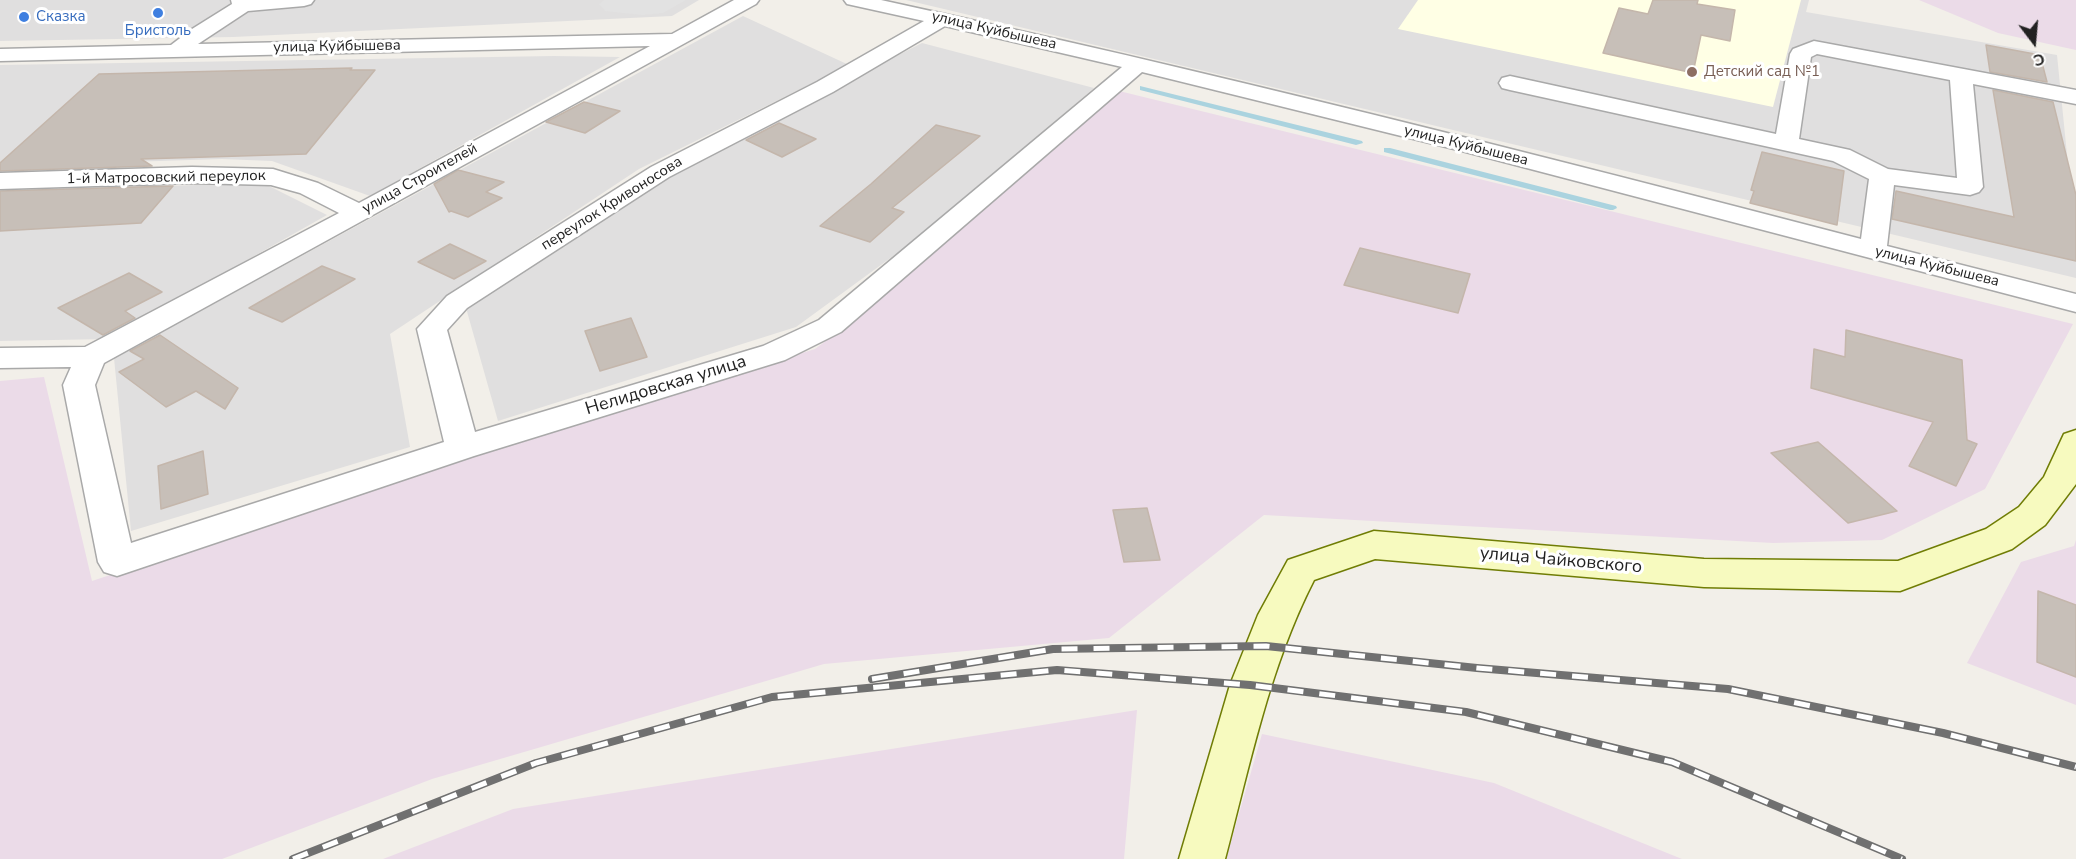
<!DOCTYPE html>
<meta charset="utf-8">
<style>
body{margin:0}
#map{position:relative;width:2076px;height:859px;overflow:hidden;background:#f2efe9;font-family:"Nunito Sans",sans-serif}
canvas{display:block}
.north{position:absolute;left:2004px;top:12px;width:60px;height:60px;-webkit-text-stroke:4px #fff;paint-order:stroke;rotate:164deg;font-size:16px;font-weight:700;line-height:24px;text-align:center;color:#222}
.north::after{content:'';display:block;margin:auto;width:21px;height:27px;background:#222;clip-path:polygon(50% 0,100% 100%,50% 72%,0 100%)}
</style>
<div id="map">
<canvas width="2076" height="859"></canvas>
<div class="north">С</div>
</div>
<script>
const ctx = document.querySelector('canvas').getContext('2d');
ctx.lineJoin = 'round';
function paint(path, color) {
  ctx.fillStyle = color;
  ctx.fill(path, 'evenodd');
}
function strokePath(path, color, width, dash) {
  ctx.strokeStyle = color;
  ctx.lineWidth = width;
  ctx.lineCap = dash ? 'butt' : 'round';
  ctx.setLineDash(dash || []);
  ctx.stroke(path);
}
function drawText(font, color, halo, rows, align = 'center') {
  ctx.font = font + ' "Nunito Sans",sans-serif';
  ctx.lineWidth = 6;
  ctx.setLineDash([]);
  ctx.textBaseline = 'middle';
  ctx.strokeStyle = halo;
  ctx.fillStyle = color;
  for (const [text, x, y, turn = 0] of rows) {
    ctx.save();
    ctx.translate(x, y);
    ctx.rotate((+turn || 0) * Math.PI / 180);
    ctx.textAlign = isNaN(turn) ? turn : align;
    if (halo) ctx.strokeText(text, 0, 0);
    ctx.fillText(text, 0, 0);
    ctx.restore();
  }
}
paint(new Path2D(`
 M 0,0 L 699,0 L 672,16 L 233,37 L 0,41 Z
 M 906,0 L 1809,0 L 1806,12 L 2057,55 L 2076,244 L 2076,278 Z
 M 743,16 L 849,65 L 639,169 L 390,334 L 410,447 L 131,531 L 114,358 Z
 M 922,43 L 1094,88 L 926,232 L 796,327 L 498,421 L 466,308 L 698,156 Z
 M 554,56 L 620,57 L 370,196 L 272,161 L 222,159 L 0,166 L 0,65 Z
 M 263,183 L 327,215 L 107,339 L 0,341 L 0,191 Z`), '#e0dfdf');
paint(new Path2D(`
 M 1919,0 L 2076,0 L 2076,50 L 1998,33 Z
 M 1119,91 L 2073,324 L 1985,489 L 1882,540 L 1773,543 L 1264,515 L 1109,638 L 824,664 L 432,779 L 222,859 L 0,859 L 0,381 L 44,377 L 92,581 L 460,459 L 815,349 L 876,303 Z
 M 2076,540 L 2076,705 L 1967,663 L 2021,562 L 2074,546 Z
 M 1137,710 L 1124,859 L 383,859 L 513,809 Z
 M 1262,734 L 1494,783 L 1682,859 L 1226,859 Z`), '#ebdbe8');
paint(new Path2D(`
 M 1418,0 L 1801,0 L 1773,107 L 1398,29 Z`), '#ffffe5');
paint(new Path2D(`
 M 604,0 L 686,0 L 663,13 L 642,15 L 605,11 L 599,4 Z`), '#e2e2e2');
paint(new Path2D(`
 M 1140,86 L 1362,141 L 1363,143 L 1356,145 L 1140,90 Z
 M 1384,148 L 1390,148 L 1616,206 L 1617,208 L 1613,210 L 1610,210 L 1384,152 Z`), '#aad3df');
const building = new Path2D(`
 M 1653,0 L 1698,0 L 1697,4 L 1735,10 L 1730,41 L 1701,35 L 1693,73 L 1603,53 L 1619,8 L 1648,14 Z
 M 1986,45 L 2040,55 L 2047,82 L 1990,72 Z
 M 352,68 L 350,70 L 375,70 L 306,154 L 141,159 L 152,166 L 0,171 L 0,163 L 99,74 Z
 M 1993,90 L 2053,102 L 2076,195 L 2076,261 L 1892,219 L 1896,191 L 2014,217 Z
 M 584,102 L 620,111 L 585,133 L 546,122 Z
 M 779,123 L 816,139 L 782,157 L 746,140 Z
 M 936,125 L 980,136 L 892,208 L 904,212 L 870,242 L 820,226 L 871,184 Z
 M 1762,152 L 1844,171 L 1837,225 L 1750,203 L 1754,191 L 1751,190 Z
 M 458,170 L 504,182 L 486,192 L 502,198 L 468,217 L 451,211 L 449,212 L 434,184 Z
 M 173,186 L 141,223 L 0,231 L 0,191 Z
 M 450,244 L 486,261 L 454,279 L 418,262 Z
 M 1360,248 L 1470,274 L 1458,313 L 1344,285 Z
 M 322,266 L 355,279 L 282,322 L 249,308 Z
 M 129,273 L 162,292 L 125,311 L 135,318 L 103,335 L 58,308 Z
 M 631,318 L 647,357 L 600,371 L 585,331 Z
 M 1846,330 L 1962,360 L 1967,440 L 1977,444 L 1956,486 L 1909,466 L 1933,422 L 1811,388 L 1814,349 L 1845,357 Z
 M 160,335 L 238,388 L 225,409 L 196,391 L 166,407 L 119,372 L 144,359 L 130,351 Z
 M 1818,442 L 1897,511 L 1848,523 L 1771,453 Z
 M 203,451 L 208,494 L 161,509 L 158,466 Z
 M 1147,508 L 1160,560 L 1124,562 L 1113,510 Z
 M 2038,591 L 2076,605 L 2076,677 L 2037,662 Z`);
paint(building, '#c7bfb8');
strokePath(building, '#c4b6ab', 1.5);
const street = new Path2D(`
 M 231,0 L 314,0 L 311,4 L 304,6 L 248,11 L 198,44 L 672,34 L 734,0 L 759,0 L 756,4 L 104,363 L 95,385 L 131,543 L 444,442 L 417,329 L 447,296 L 651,167 L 817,82 L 924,21 L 847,4 L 844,0 L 881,0 C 1209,71 1535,154 1861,239 L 1869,179 L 1833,161 L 1510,90 L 1502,88 L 1499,83 L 1502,78 L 1510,76 L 1776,134 L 1790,54 L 1793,49 L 1814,41 L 2076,90 L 2076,104 L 1973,84 L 1983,187 L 1979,192 L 1970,195 L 1894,185 L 1887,246 L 2076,294 L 2076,312 L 1458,150 L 1142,72 L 841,332 L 785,360 L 474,456 L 117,576 L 104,572 L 98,562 L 63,385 L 71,367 L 0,368 L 0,348 L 85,347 L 339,213 L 300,193 L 271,185 L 192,183 L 0,189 L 0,173 L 192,167 L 273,169 L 318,183 L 359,203 L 650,46 L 0,61 L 0,49 L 171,45 L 192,29 L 232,4 ZM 945,26 L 1122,67 L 819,320 L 763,346 L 475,432 L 447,330 L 467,308 L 669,177 L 833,92 ZM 1817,54 L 1950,80 L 1957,178 L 1888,169 L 1850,150 L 1799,139 L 1811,57 Z`);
const secondary = new Path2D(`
 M 2076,430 L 2076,484 L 2045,525 L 2012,549 L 1900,591 L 1704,587 L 1375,559 L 1314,580 C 1269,668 1250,764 1225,859 L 1179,859 L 1230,685 L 1258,615 L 1288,560 L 1374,531 L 1704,559 L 1898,561 L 1986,529 L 2019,507 L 2044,477 L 2064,434 Z`);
strokePath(street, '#a9a9a9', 3);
strokePath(secondary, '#707d05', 3);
paint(street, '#fff');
paint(secondary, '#f7fabf');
const rail = new Path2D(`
 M 872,679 L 1053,649 L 1266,646 L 1477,668 L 1728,689 L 1943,733 L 2076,767
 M 293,859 L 536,763 L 772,697 L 1057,670 L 1250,685 L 1466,712 L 1672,762 L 1902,859`);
strokePath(rail, '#707070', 8);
strokePath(rail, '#fff', 5, [16]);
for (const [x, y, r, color] of [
 [158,13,6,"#3f7fe0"],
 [24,17,6,"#3f7fe0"],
 [1692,72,6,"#8d6e63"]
]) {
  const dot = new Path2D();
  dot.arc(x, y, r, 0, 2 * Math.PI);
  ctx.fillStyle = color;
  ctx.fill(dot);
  strokePath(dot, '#fff', 2);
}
drawText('15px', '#366cbe', '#fff', [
 ["Сказка",36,17],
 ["Бристоль",158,31,"center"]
], 'left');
drawText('15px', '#222', '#fff', [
 ["улица Куйбышева",994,31,13],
 ["улица Куйбышева",337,47,-1],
 ["улица Куйбышева",1466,146,14],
 ["1-й Матросовский переулок",166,178,-1],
 ["улица Строителей",420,179,-29],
 ["переулок Кривоносова",612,204,-32],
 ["улица Куйбышева",1937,267,14]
]);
drawText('15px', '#785e54', '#fff', [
 ["Детский сад №1",1704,72]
], 'left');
drawText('18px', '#222', '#fff', [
 ["Нелидовская улица",666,386,-17],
 ["улица Чайковского",1561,561,5]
]);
</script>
